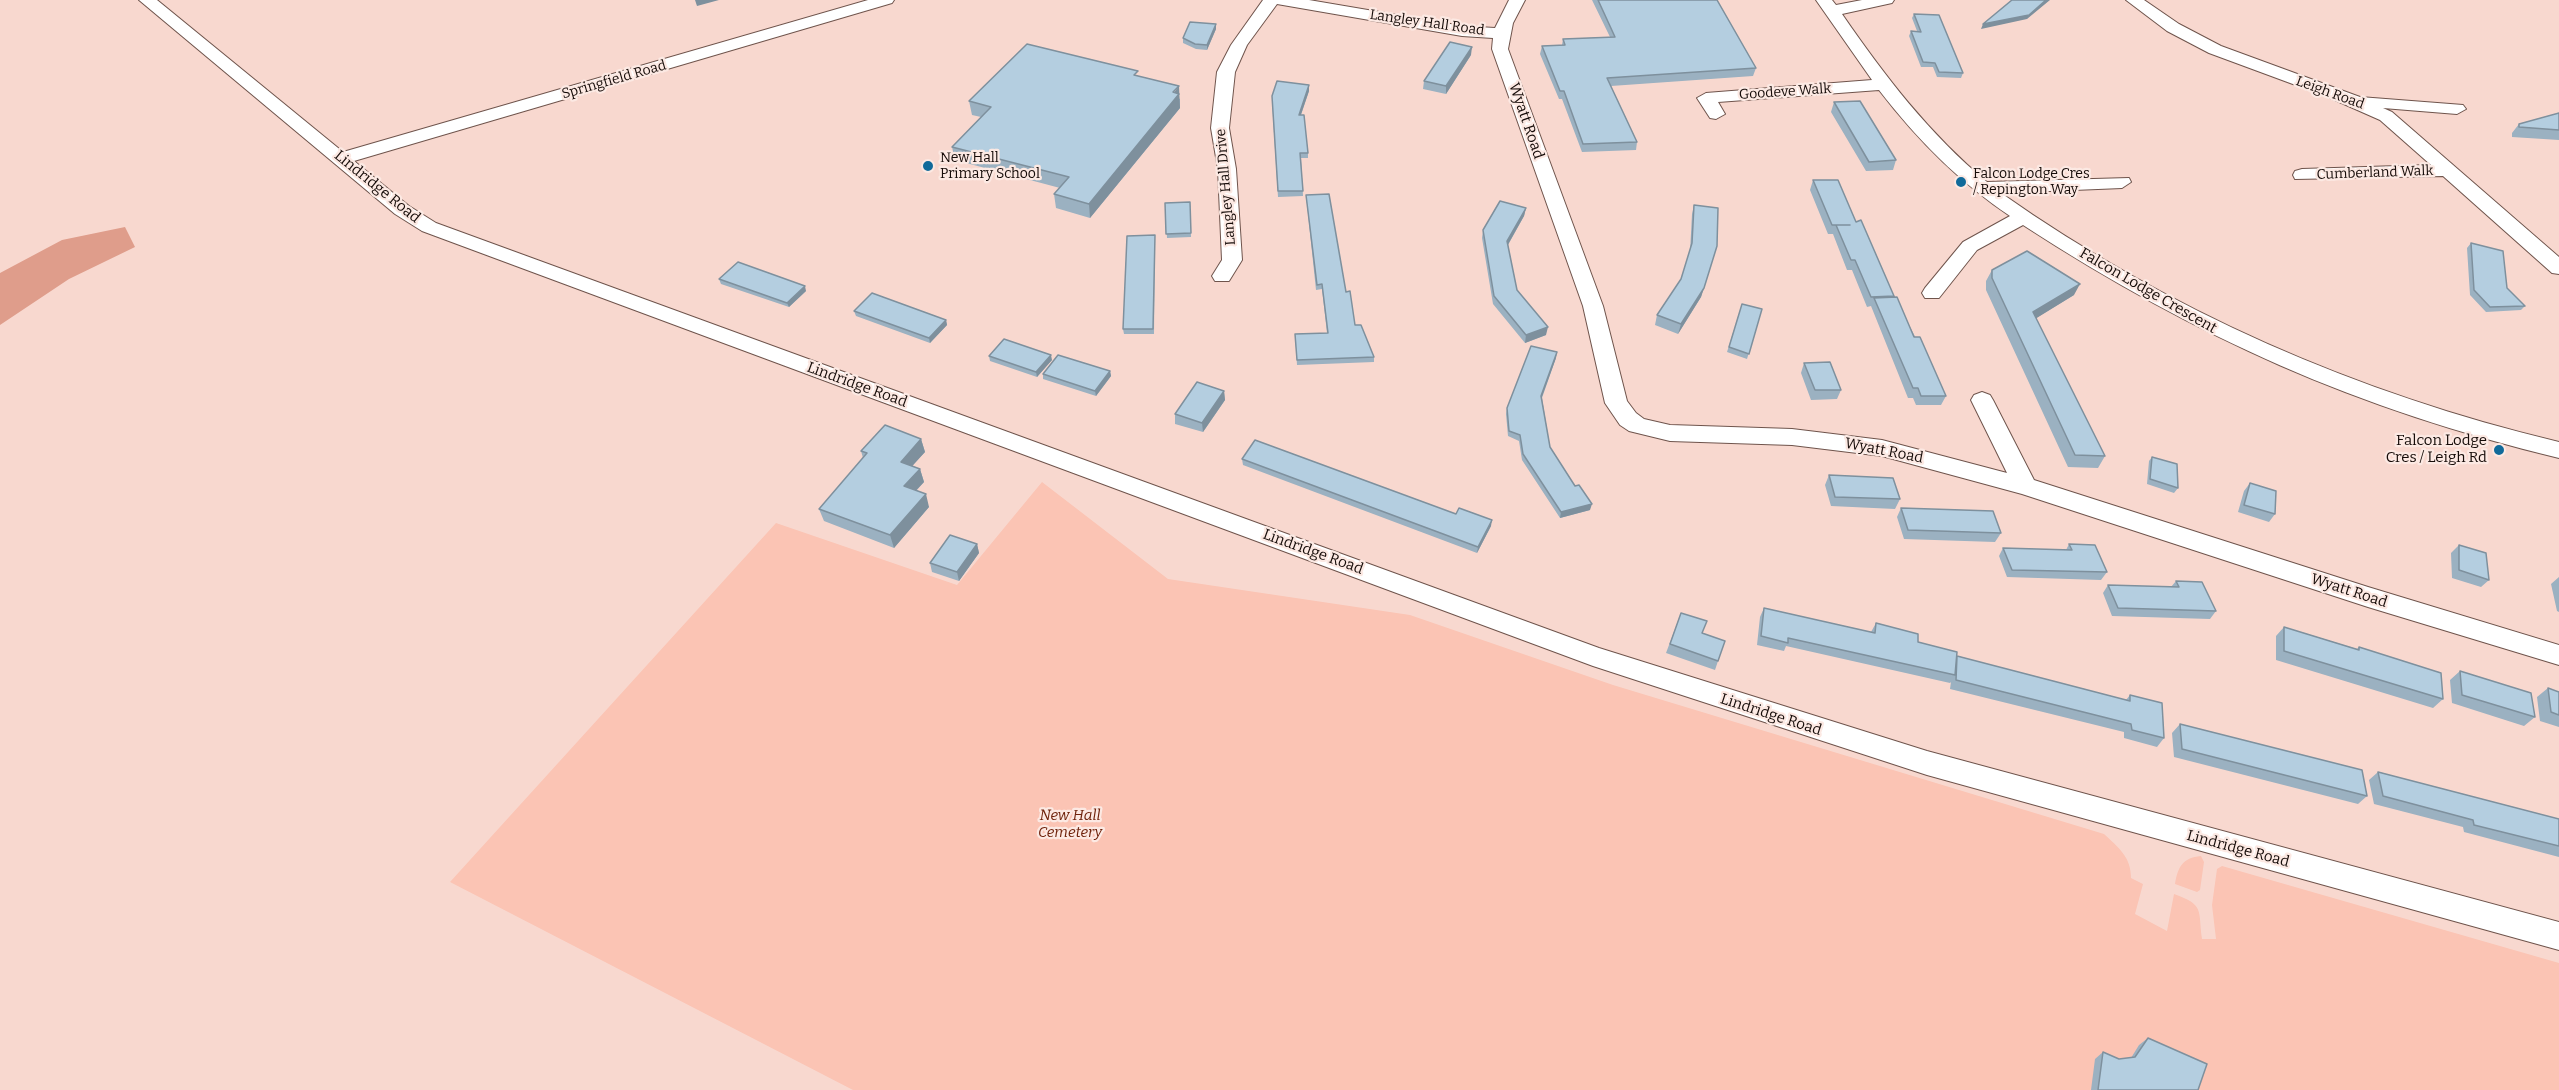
<!DOCTYPE html>
<style>
body{margin:0}
canvas{display:block;background:#f8d8cf}
</style>
<canvas width="2559" height="1090"></canvas>
<script>
const ctx = document.querySelector('canvas').getContext('2d');
ctx.lineJoin = 'round';
function paint(path, color) {
  ctx.fillStyle = color;
  ctx.fill(path, 'evenodd');
}
function strokePath(path, color, width, dash) {
  ctx.strokeStyle = color;
  ctx.lineWidth = width;
  ctx.lineCap = dash ? 'butt' : 'round';
  ctx.setLineDash(dash || []);
  ctx.stroke(path);
}
function drawText(font, color, halo, rows, align = 'center') {
  ctx.font = font + ' Bitter,serif';
  ctx.lineWidth = 4.5;
  ctx.setLineDash([]);
  ctx.textBaseline = 'middle';
  ctx.strokeStyle = halo;
  ctx.fillStyle = color;
  for (const [text, x, y, turn = 0] of rows) {
    ctx.save();
    ctx.translate(x, y);
    ctx.rotate((+turn || 0) * Math.PI / 180);
    ctx.textAlign = isNaN(turn) ? turn : align;
    if (halo) ctx.strokeText(text, 0, 0);
    ctx.fillText(text, 0, 0);
    ctx.restore();
  }
}
paint(new Path2D(`
 M 1042,482 L 1168,579 L 1410,615 L 1613,685 L 2104,834 C 2119,848 2131,857 2131,878 L 2143,884 L 2135,914 L 2167,931 L 2174,894 C 2205,905 2198,910 2202,939 L 2216,939 L 2212,905 L 2217,869 L 2222,866 L 2559,963 L 2559,1090 L 853,1090 L 450,882 L 776,523 L 957,585 Z
 M 2201,856 L 2204,862 L 2200,890 L 2197,892 L 2175,884 C 2178,867 2182,858 2201,856 Z`), '#fbc4b4');
paint(new Path2D(`
 M 125,227 L 135,247 L 69,279 L 0,325 L 0,273 L 62,240 Z`), '#df9d8b');
const minor = new Path2D(`
 M 139,0 L 157,0 L 343,152 L 868,0 L 894,0 L 892,3 L 354,161 L 409,206 L 436,223 L 1599,648 L 1927,751 L 2559,922 L 2559,950 L 1927,775 L 1593,666 L 422,231 L 395,214 Z
 M 1263,0 L 1309,0 L 1462,26 L 1495,28 L 1509,0 L 1525,0 L 1513,23 L 1508,49 L 1603,306 L 1627,401 L 1636,413 L 1644,419 L 1670,425 L 1792,429 L 1882,440 L 2007,473 L 1971,400 L 1974,395 L 1982,392 L 1990,395 L 1993,400 L 2034,480 L 2368,587 L 2559,645 L 2559,665 L 2368,607 L 2022,494 L 1882,456 L 1792,445 L 1670,441 L 1629,431 L 1620,425 L 1605,403 L 1583,306 L 1492,49 L 1493,38 L 1462,36 L 1277,4 L 1247,45 L 1235,72 L 1229,128 L 1236,169 L 1242,260 L 1229,281 L 1215,281 L 1212,276 L 1222,260 L 1218,169 L 1211,128 L 1217,72 L 1231,45 Z
 M 1816,0 L 1832,0 L 1836,5 L 1862,0 L 1894,0 L 1892,3 L 1842,14 C 1884,75 1929,134 1987,182 L 2129,178 L 2131,182 L 2122,188 L 2001,193 C 2170,312 2359,394 2559,442 L 2559,458 C 2357,409 2197,338 2023,225 L 1977,250 L 1939,298 L 1925,298 L 1922,293 L 1925,288 L 1963,242 L 2010,216 C 1959,182 1916,138 1879,90 L 1718,102 L 1725,114 L 1716,119 L 1710,118 L 1697,98 L 1706,93 L 1872,80 Z
 M 2126,0 L 2144,0 L 2179,24 L 2221,46 L 2360,97 L 2463,105 L 2466,109 L 2457,114 L 2383,108 L 2392,112 L 2559,257 L 2559,274 L 2552,273 L 2443,176 L 2295,179 L 2293,175 L 2295,171 L 2302,169 L 2431,165 L 2380,120 L 2328,97 L 2209,53 L 2167,31 Z`);
strokePath(minor, '#6f544c', 2);
paint(minor, '#fff');
paint(new Path2D(`
 M 1592,0 L 1717,0 L 1756,68 L 1753,76 L 1611,86 L 1637,142 L 1636,150 L 1582,152 L 1562,99 L 1559,99 L 1540,54 L 1542,46 L 1562,45 L 1563,39 L 1610,37 Z
 M 1914,14 L 1963,73 L 1961,78 L 1937,77 L 1933,67 L 1921,67 L 1909,36 L 1911,31 L 1917,31 L 1912,18 Z
 M 1216,24 L 1216,29 L 1207,50 L 1196,49 L 1183,43 L 1183,38 Z
 M 1471,55 L 1446,94 L 1423,89 L 1424,81 Z
 M 1138,76 L 1180,99 L 1180,108 L 1090,218 L 1056,208 L 1054,194 L 1060,188 L 955,160 L 952,147 L 981,117 L 972,115 L 969,101 Z
 M 1309,85 L 1309,91 L 1301,115 L 1308,153 L 1308,158 L 1301,158 L 1303,196 L 1278,197 L 1272,102 Z
 M 1834,102 L 1896,160 L 1893,170 L 1866,171 L 1831,112 Z
 M 2559,113 L 2559,140 L 2512,137 L 2512,133 L 2519,124 Z
 M 1813,180 L 1856,222 L 1894,296 L 1946,396 L 1941,405 L 1916,405 L 1913,398 L 1908,398 L 1871,306 L 1867,307 L 1852,270 L 1847,270 L 1833,234 L 1828,234 L 1810,190 Z
 M 1306,195 L 1346,292 L 1355,325 L 1374,357 L 1374,362 L 1297,365 L 1295,334 L 1327,333 L 1322,289 L 1316,290 Z
 M 1190,202 L 1191,237 L 1167,238 L 1165,203 Z
 M 1694,205 L 1717,246 L 1701,297 L 1678,334 L 1655,325 L 1657,315 L 1681,279 L 1690,252 L 1692,214 Z
 M 1526,208 L 1524,216 L 1508,245 L 1517,290 L 1546,335 L 1525,343 L 1493,304 L 1482,238 L 1483,230 Z
 M 1155,240 L 1154,334 L 1124,334 L 1123,329 Z
 M 2471,243 L 2507,288 L 2525,306 L 2521,310 L 2486,312 L 2470,295 L 2467,248 Z
 M 1992,270 L 2074,295 L 2036,318 L 2105,456 L 2098,468 L 2068,467 L 1986,290 L 1986,281 Z
 M 719,279 L 806,291 L 789,307 L 721,284 Z
 M 1742,304 L 1762,309 L 1747,359 L 1727,352 Z
 M 854,311 L 946,320 L 947,325 L 930,343 L 856,316 Z
 M 989,356 L 1052,360 L 1037,377 L 990,361 Z
 M 1556,358 L 1542,398 L 1550,447 L 1590,510 L 1560,518 L 1522,460 L 1519,441 L 1508,436 L 1506,414 L 1507,408 Z
 M 1804,363 L 1841,390 L 1837,399 L 1811,400 L 1801,373 Z
 M 1110,371 L 1111,376 L 1096,396 L 1043,379 L 1043,374 Z
 M 1224,391 L 1225,400 L 1203,432 L 1175,424 L 1175,414 Z
 M 921,439 L 925,452 L 912,466 L 920,469 L 924,482 L 916,491 L 929,507 L 894,548 L 824,521 L 819,509 L 863,458 L 861,451 Z
 M 2152,457 L 2178,488 L 2174,493 L 2147,484 L 2149,461 Z
 M 1242,459 L 1491,526 L 1477,553 L 1243,465 Z
 M 1829,475 L 1900,499 L 1895,509 L 1831,506 L 1825,485 Z
 M 2250,483 L 2275,514 L 2269,522 L 2238,512 L 2244,491 Z
 M 1901,508 L 2001,533 L 1995,542 L 1904,539 L 1897,517 Z
 M 977,544 L 979,553 L 959,581 L 932,572 L 930,563 Z
 M 2069,544 L 2107,572 L 2101,580 L 2007,577 L 1999,556 L 2003,548 L 2066,550 Z
 M 2459,545 L 2489,580 L 2481,587 L 2452,578 L 2451,553 Z
 M 2559,577 L 2559,612 L 2557,611 L 2551,584 Z
 M 2176,581 L 2216,611 L 2210,619 L 2112,616 L 2103,593 L 2108,585 L 2171,587 Z
 M 1764,608 L 1871,632 L 1876,623 L 1918,642 L 1957,657 L 2126,700 L 2130,695 L 2164,738 L 2157,747 L 2124,738 L 2124,732 L 1950,689 L 1951,682 L 1950,683 L 1786,646 L 1784,651 L 1757,645 L 1760,617 Z
 M 1681,613 L 1702,633 L 1718,661 L 1715,670 L 1666,653 Z
 M 2284,627 L 2357,649 L 2359,647 L 2443,699 L 2433,708 L 2276,660 L 2276,636 Z
 M 2460,671 L 2535,717 L 2524,726 L 2452,703 L 2450,680 Z
 M 2548,688 L 2559,692 L 2559,727 L 2540,721 L 2537,697 Z
 M 2180,724 L 2367,796 L 2358,804 L 2174,757 L 2172,733 Z
 M 2378,772 L 2559,819 L 2559,857 L 2464,832 L 2463,827 L 2374,804 L 2369,780 Z
 M 2148,1038 L 2198,1090 L 2091,1090 L 2095,1059 L 2103,1052 L 2119,1059 L 2131,1058 L 2139,1045 Z`), '#9bb1c1');
paint(new Path2D(`
 M 695,0 L 719,0 L 697,6 Z
 M 2046,0 L 2050,0 L 2027,19 L 1981,29 L 1983,24 Z
 M 1216,24 L 1216,29 L 1207,50 L 1207,45 Z
 M 1472,47 L 1471,55 L 1446,94 L 1446,86 Z
 M 1309,85 L 1309,91 L 1299,120 L 1299,115 Z
 M 1179,86 L 1180,108 L 1090,218 L 1089,204 Z
 M 1526,208 L 1524,216 L 1506,248 L 1507,241 Z
 M 2080,284 L 2074,295 L 2027,324 L 2033,312 Z
 M 805,286 L 806,291 L 789,307 L 787,303 Z
 M 1704,288 L 1701,297 L 1678,334 L 1681,324 Z
 M 946,320 L 947,325 L 930,343 L 929,338 Z
 M 1548,327 L 1546,335 L 1525,343 L 1526,335 Z
 M 1557,352 L 1556,358 L 1540,402 L 1541,396 Z
 M 1051,355 L 1052,360 L 1037,377 L 1036,372 Z
 M 1110,371 L 1111,376 L 1096,396 L 1095,391 Z
 M 1224,391 L 1225,400 L 1203,432 L 1202,423 Z
 M 921,439 L 925,452 L 905,474 L 901,462 Z
 M 920,469 L 924,482 L 908,499 L 904,486 Z
 M 926,494 L 929,507 L 894,548 L 890,535 Z
 M 1592,504 L 1590,510 L 1560,518 L 1561,512 Z
 M 1492,520 L 1491,526 L 1477,553 L 1478,547 Z
 M 977,544 L 979,553 L 959,581 L 957,572 Z`), '#7e909d');
const building = new Path2D(`
 M 1598,0 L 1717,0 L 1756,68 L 1607,78 L 1637,142 L 1583,144 L 1564,91 L 1560,91 L 1542,46 L 1565,45 L 1563,39 L 1615,37 Z
 M 2012,0 L 2046,0 L 2029,15 L 1983,24 Z
 M 1914,14 L 1939,15 L 1963,73 L 1939,72 L 1935,63 L 1923,62 L 1911,31 L 1921,32 Z
 M 1190,22 L 1216,24 L 1207,45 L 1195,44 L 1183,38 Z
 M 1450,42 L 1472,47 L 1446,86 L 1424,81 Z
 M 1027,44 L 1138,71 L 1134,75 L 1179,86 L 1173,92 L 1179,94 L 1089,204 L 1054,194 L 1069,177 L 952,147 L 991,107 L 969,101 Z
 M 1277,81 L 1309,85 L 1299,115 L 1304,115 L 1308,153 L 1300,153 L 1303,191 L 1278,191 L 1272,96 Z
 M 1860,101 L 1896,160 L 1869,162 L 1834,102 Z
 M 2559,113 L 2559,130 L 2519,127 L 2519,124 Z
 M 1813,180 L 1838,180 L 1856,222 L 1861,220 L 1894,296 L 1871,297 L 1855,260 L 1851,260 L 1836,225 L 1850,225 L 1832,225 Z
 M 1329,194 L 1346,292 L 1350,291 L 1355,325 L 1361,325 L 1374,357 L 1297,360 L 1295,334 L 1328,333 L 1322,284 L 1317,285 L 1306,195 Z
 M 1500,201 L 1526,208 L 1507,241 L 1517,290 L 1548,327 L 1526,335 L 1494,296 L 1483,230 Z
 M 1190,202 L 1191,233 L 1166,234 L 1165,203 Z
 M 1694,205 L 1718,208 L 1717,246 L 1704,288 L 1681,324 L 1657,315 L 1681,279 L 1692,243 Z
 M 1155,235 L 1153,329 L 1123,329 L 1127,236 Z
 M 2471,243 L 2503,251 L 2507,288 L 2525,306 L 2490,307 L 2474,290 Z
 M 2027,251 L 2080,284 L 2033,312 L 2105,456 L 2075,455 L 1992,278 L 1992,270 Z
 M 738,262 L 805,286 L 787,303 L 719,279 Z
 M 872,293 L 946,320 L 929,338 L 854,311 Z
 M 1897,297 L 1914,337 L 1920,337 L 1946,396 L 1921,396 L 1918,388 L 1913,388 L 1874,298 Z
 M 1742,304 L 1762,309 L 1749,354 L 1729,347 Z
 M 1004,339 L 1051,355 L 1036,372 L 989,356 Z
 M 1531,346 L 1557,352 L 1541,396 L 1550,447 L 1575,486 L 1579,485 L 1592,504 L 1561,512 L 1523,454 L 1520,435 L 1509,431 L 1507,408 Z
 M 1058,355 L 1110,371 L 1095,391 L 1043,374 Z
 M 1830,362 L 1841,390 L 1815,390 L 1804,363 Z
 M 1197,382 L 1224,391 L 1202,423 L 1175,414 Z
 M 885,425 L 921,439 L 901,462 L 920,469 L 904,486 L 926,494 L 890,535 L 819,509 L 867,453 L 861,451 Z
 M 1255,440 L 1456,514 L 1459,508 L 1492,520 L 1478,547 L 1242,459 Z
 M 2152,457 L 2177,464 L 2178,488 L 2150,479 Z
 M 1829,475 L 1893,478 L 1900,499 L 1835,497 Z
 M 2250,483 L 2276,491 L 2275,514 L 2244,505 Z
 M 1901,508 L 1993,511 L 2001,533 L 1908,530 Z
 M 950,535 L 977,544 L 957,572 L 930,563 Z
 M 2069,544 L 2095,545 L 2107,572 L 2012,570 L 2003,548 L 2072,550 Z
 M 2459,545 L 2486,553 L 2489,580 L 2459,570 Z
 M 2176,581 L 2202,582 L 2216,611 L 2118,608 L 2108,585 L 2179,587 Z
 M 1764,608 L 1875,633 L 1876,623 L 1918,634 L 1918,642 L 1957,652 L 1955,675 L 1788,638 L 1788,643 L 1761,636 Z
 M 1681,613 L 1707,621 L 1702,633 L 1725,641 L 1718,661 L 1670,644 Z
 M 2284,627 L 2359,650 L 2359,647 L 2441,673 L 2443,699 L 2284,651 Z
 M 1957,656 L 2130,701 L 2130,695 L 2162,703 L 2164,738 L 2132,730 L 2131,724 L 1956,680 Z
 M 2460,671 L 2531,693 L 2535,717 L 2462,695 Z
 M 2548,688 L 2559,692 L 2559,715 L 2551,712 Z
 M 2180,724 L 2362,770 L 2367,796 L 2182,749 Z
 M 2378,772 L 2559,819 L 2559,846 L 2474,825 L 2473,820 L 2383,796 Z
 M 2148,1038 L 2207,1064 L 2198,1090 L 2098,1090 L 2103,1052 L 2119,1059 L 2135,1057 Z`);
paint(building, '#b4cee0');
strokePath(building, '#7e909d', 1.5);
for (const [x, y, r, color] of [
 [928,166,6,"#116a9a"],
 [1961,182,6,"#116a9a"],
 [2499,450,6,"#116a9a"]
]) {
  const dot = new Path2D();
  dot.arc(x, y, r, 0, 2 * Math.PI);
  ctx.fillStyle = color;
  ctx.fill(dot);
  strokePath(dot, '#fce9e3', 2);
}
drawText('14px', '#150b08', '#fce9e3', [
 ["Langley Hall Road",1427,23,8],
 ["Springfield Road",614,80,-16],
 ["Goodeve Walk",1785,92,-4],
 ["Leigh Road",2330,93,20],
 ["Cumberland Walk",2375,173,-2],
 ["Langley Hall Drive",1226,187,-95]
]);
drawText('14px', '#150b08', '#fce9e3', [
 ["New Hall",940,158],
 ["Primary School",940,174],
 ["Falcon Lodge Cres",1973,174],
 ["/ Repington Way",1973,190]
], 'left');
drawText('15px', '#150b08', '#fce9e3', [
 ["Wyatt Road",1526,121,71],
 ["Lindridge Road",377,187,39],
 ["Falcon Lodge Crescent",2148,291,30],
 ["Lindridge Road",857,385,20],
 ["Wyatt Road",1884,451,11],
 ["Lindridge Road",1313,552,20],
 ["Wyatt Road",2349,591,18],
 ["Lindridge Road",1771,715,18],
 ["Lindridge Road",2238,849,15]
]);
drawText('15px', '#150b08', '#fce9e3', [
 ["Falcon Lodge",2487,441],
 ["Cres / Leigh Rd",2487,458]
], 'right');
drawText('italic 15px', '#6f220b', '#fce9e3', [
 ["New Hall",1070,816],
 ["Cemetery",1070,833]
]);
</script>
